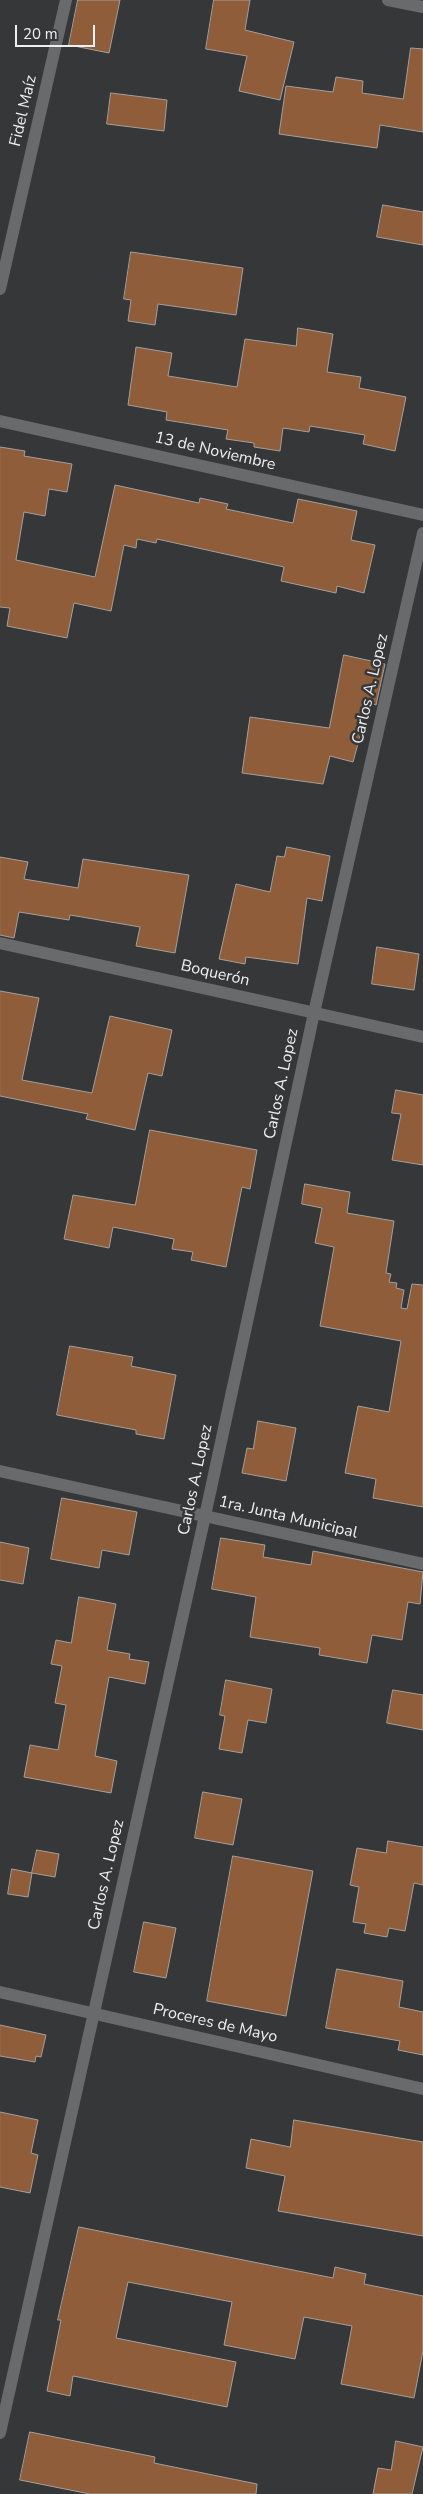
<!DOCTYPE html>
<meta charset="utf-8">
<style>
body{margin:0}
#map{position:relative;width:423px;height:2494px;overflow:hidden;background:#363739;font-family:"Nunito Sans",sans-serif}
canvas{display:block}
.scale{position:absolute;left:15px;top:25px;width:80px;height:22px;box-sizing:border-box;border:2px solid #eeeff0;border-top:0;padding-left:6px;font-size:15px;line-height:18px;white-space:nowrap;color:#eeeff0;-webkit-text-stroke:4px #363739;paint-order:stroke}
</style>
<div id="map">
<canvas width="423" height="2494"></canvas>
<div class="scale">20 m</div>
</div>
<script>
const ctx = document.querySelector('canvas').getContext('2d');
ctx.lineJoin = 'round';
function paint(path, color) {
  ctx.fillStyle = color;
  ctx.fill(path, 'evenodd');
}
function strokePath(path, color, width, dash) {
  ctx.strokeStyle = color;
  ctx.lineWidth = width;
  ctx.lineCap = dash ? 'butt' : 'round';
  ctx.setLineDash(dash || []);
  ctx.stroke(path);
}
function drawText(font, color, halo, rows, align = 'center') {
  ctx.font = font + ' "Nunito Sans",sans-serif';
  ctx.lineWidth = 5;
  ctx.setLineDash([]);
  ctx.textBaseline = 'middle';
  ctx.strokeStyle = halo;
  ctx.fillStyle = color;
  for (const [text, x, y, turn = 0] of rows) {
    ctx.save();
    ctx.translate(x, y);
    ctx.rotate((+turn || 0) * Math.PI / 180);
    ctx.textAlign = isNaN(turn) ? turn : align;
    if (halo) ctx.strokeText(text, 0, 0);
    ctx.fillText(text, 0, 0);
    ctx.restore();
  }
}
const building = new Path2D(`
 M 78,0 L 120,0 L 109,53 L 69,45 Z
 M 214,0 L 250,0 L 245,30 L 294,42 L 280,100 L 239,91 L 247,56 L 206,49 Z
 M 411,48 L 423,49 L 423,132 L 380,125 L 377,148 L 279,134 L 286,86 L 333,92 L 336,77 L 363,81 L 362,93 L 403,99 Z
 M 111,93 L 167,100 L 164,131 L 107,124 Z
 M 383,205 L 423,212 L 423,245 L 377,237 Z
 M 131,252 L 243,268 L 236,315 L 158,304 L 155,325 L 128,321 L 131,300 L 124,299 Z
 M 298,328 L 333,334 L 327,372 L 361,377 L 359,388 L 406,397 L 395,451 L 363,444 L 365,435 L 310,426 L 309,432 L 283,428 L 280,451 L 254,447 L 254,443 L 226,439 L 228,430 L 166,420 L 167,412 L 128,405 L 136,347 L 172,353 L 168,376 L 237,387 L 245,339 L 296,346 Z
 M 0,447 L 25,451 L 24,456 L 72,464 L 67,492 L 49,489 L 45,516 L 24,512 L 16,560 L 95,577 L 115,485 L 199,503 L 200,498 L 228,504 L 226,509 L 293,523 L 298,499 L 357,511 L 351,540 L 375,545 L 364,593 L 337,586 L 336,593 L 281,581 L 284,567 L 157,539 L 156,543 L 137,539 L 136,548 L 124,545 L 111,611 L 74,603 L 67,638 L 7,626 L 10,608 L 0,607 Z
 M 344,655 L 385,664 L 376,705 L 369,703 L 353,762 L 330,756 L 323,784 L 242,773 L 250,717 L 329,728 Z
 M 287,847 L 330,856 L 322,901 L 307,898 L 298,964 L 246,957 L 245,964 L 219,959 L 236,884 L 270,892 L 277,856 L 284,857 Z
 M 0,857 L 28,862 L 24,879 L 78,888 L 83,859 L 189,875 L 175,953 L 136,946 L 140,927 L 70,915 L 69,920 L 19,912 L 14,938 L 0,935 Z
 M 377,947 L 419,954 L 414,990 L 372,984 Z
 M 0,991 L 39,998 L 22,1080 L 92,1093 L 110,1016 L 172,1030 L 162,1076 L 148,1073 L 135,1130 L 86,1119 L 88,1114 L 0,1096 Z
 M 396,1090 L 423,1095 L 423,1165 L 392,1160 L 401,1114 L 392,1113 Z
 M 150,1130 L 257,1150 L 250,1189 L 242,1187 L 226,1267 L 191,1260 L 193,1252 L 172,1249 L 174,1239 L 113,1227 L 109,1248 L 64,1239 L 73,1195 L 135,1205 Z
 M 305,1184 L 350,1192 L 347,1213 L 394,1221 L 386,1273 L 391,1274 L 389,1282 L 397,1283 L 396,1288 L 404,1290 L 401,1308 L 407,1309 L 412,1284 L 423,1285 L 423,1507 L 373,1498 L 376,1479 L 345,1473 L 358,1406 L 389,1412 L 401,1341 L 320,1326 L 334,1247 L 315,1243 L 322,1208 L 302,1204 Z
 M 70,1346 L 133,1357 L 131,1366 L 176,1375 L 164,1439 L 136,1434 L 136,1430 L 57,1415 Z
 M 258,1421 L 296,1428 L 286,1481 L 242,1473 L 247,1448 L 253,1449 Z
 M 62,1498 L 137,1512 L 129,1555 L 102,1550 L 99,1568 L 51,1559 Z
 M 221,1538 L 265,1545 L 263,1557 L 311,1565 L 313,1551 L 423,1572 L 420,1604 L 408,1602 L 402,1640 L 372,1635 L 367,1663 L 319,1655 L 320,1648 L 250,1637 L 256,1597 L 212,1589 Z
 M 0,1542 L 29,1548 L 23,1584 L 0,1580 Z
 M 79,1597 L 116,1604 L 107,1650 L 130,1654 L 129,1659 L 149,1662 L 145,1684 L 109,1677 L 95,1756 L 117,1761 L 111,1793 L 24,1777 L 30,1745 L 58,1750 L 66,1705 L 55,1703 L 62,1666 L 51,1664 L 56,1640 L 71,1643 Z
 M 226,1680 L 272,1689 L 266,1723 L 248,1720 L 242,1753 L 219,1749 L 225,1716 L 220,1715 Z
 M 393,1690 L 423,1695 L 423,1730 L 387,1723 Z
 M 203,1792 L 242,1799 L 233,1845 L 195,1838 Z
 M 388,1841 L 423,1847 L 423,1885 L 414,1883 L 405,1931 L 389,1928 L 387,1937 L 364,1933 L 366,1924 L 353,1922 L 359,1887 L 350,1885 L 357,1848 L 386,1853 Z
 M 37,1850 L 59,1854 L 55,1877 L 32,1873 Z
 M 233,1856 L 313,1871 L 286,2016 L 207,2001 Z
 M 12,1869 L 32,1873 L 28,1897 L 8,1894 Z
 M 144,1922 L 176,1928 L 166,1978 L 134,1972 Z
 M 337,1969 L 403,1981 L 399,2007 L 423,2012 L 423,2055 L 398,2050 L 400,2041 L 326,2028 Z
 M 0,2025 L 46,2035 L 41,2057 L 36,2056 L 35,2062 L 0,2056 Z
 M 0,2112 L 38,2120 L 31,2153 L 38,2155 L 30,2193 L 0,2187 Z
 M 294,2120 L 423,2142 L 423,2236 L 278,2211 L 285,2176 L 246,2168 L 251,2139 L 290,2147 Z
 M 79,2227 L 333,2278 L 335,2267 L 366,2274 L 364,2284 L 423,2296 L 423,2351 L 414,2398 L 341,2384 L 352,2326 L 304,2317 L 295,2359 L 224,2345 L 232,2302 L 128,2282 L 116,2338 L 236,2362 L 227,2407 L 73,2376 L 70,2396 L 47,2391 L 61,2320 L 58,2320 Z
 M 30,2432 L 155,2457 L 154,2463 L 257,2484 L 256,2494 L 90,2494 L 20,2480 Z
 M 396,2441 L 423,2447 L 412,2494 L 373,2494 L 378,2468 L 391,2470 Z`);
paint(building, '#8f5d39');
strokePath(building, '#a3a09e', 1);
strokePath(new Path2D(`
 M 388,0 L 423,7
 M 0,289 L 66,0
 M 0,421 L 423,515
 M 0,943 L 423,1037
 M 0,1471 L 423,1564
 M 0,1992 L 423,2089
 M 0,2433 L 205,1516 L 314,1013 L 423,533`), '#696a6b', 12);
drawText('16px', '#eeeff0', '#363739', [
 ["Fidel Maíz",24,111,-77],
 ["13 de Noviembre",215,452,13],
 ["Carlos A. Lopez",371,689,-77],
 ["Boquerón",215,974,13],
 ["Carlos A. Lopez",282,1084,-78],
 ["Carlos A. Lopez",196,1480,-78],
 ["1ra. Junta Municipal",288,1518,13],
 ["Carlos A. Lopez",107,1875,-77],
 ["Proceres de Mayo",215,2024,13]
]);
</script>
